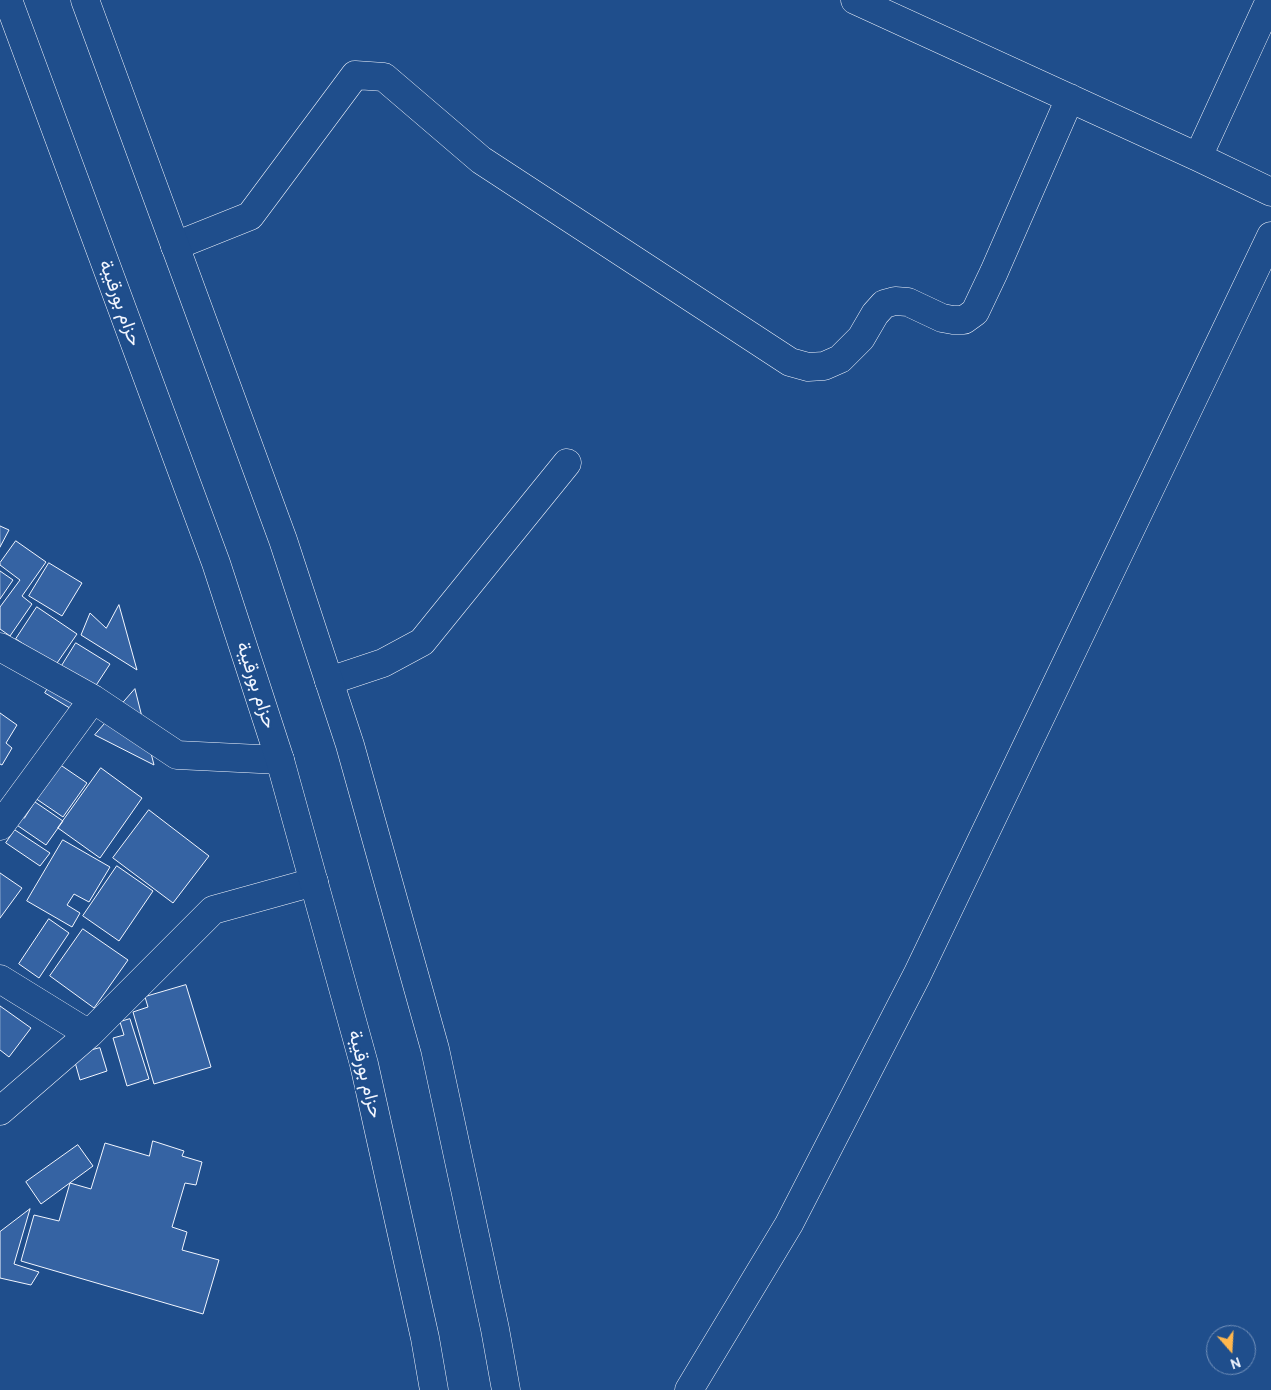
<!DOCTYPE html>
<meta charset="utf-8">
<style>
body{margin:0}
#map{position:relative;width:1271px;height:1390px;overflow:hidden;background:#1f4e8c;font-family:Cabin,sans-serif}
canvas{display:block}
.north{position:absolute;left:1206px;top:1325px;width:50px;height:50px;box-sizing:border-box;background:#1f4e8c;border:1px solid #7391ba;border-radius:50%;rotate:161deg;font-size:14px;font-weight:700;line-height:20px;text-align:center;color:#f2f6ff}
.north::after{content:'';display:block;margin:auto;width:18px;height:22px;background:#ffb74d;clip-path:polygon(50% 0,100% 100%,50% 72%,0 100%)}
</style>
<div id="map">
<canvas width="1271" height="1390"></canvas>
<div class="north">N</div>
</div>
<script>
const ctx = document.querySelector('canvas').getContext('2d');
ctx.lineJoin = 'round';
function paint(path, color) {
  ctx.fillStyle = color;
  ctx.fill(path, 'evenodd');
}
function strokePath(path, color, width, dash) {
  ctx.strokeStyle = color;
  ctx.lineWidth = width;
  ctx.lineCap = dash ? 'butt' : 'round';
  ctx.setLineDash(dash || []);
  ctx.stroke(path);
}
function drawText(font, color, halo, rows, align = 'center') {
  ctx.font = font + ' Cabin,Vazirmatn,sans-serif';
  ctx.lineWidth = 4;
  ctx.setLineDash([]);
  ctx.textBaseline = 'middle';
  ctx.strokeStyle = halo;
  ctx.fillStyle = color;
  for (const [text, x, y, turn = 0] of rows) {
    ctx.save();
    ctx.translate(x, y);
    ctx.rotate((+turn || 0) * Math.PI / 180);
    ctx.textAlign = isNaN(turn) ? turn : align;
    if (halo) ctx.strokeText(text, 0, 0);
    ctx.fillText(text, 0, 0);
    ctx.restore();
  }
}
const building = new Path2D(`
 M 0,526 L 9,530 L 0,547 Z
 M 16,541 L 46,562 L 22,596 L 32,604 L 10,636 L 0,629 L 0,607 L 20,580 L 0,565 L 0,563 Z
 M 49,563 L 82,583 L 62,616 L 29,596 Z
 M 0,571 L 13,580 L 0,599 Z
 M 119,605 L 137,670 L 81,635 L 90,613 L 106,628 Z
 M 37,607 L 77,634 L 55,666 L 16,639 Z
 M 76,643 L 110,664 L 78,713 L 45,693 Z
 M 135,689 L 154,765 L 95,735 Z
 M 0,713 L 17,725 L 6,743 L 12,748 L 2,765 L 0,764 Z
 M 59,764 L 87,783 L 63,817 L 35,798 Z
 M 101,768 L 142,798 L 100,858 L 58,828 Z
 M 35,802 L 63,821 L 46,845 L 8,819 L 13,811 L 24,818 Z
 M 149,810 L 209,856 L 173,903 L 113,858 Z
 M 15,830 L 50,853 L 40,866 L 6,843 Z
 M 63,840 L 110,867 L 89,902 L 74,894 L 67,905 L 80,913 L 72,927 L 27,901 Z
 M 117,866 L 153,891 L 119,941 L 83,916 Z
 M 0,873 L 22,888 L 0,918 Z
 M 49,919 L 69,933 L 39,978 L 19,964 Z
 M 83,929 L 128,960 L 94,1008 L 50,976 Z
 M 186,985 L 211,1067 L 154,1084 L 133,1012 L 148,1007 L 145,997 Z
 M 0,1006 L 31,1028 L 9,1057 L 0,1050 Z
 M 130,1019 L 149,1079 L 127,1086 L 113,1038 L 124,1035 L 120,1022 Z
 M 100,1048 L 107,1071 L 80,1080 L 73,1055 Z
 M 153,1141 L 184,1151 L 182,1156 L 202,1162 L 196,1185 L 185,1183 L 172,1227 L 187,1232 L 182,1250 L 219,1260 L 203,1314 L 21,1261 L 34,1215 L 59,1221 L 70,1183 L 91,1189 L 105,1143 L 149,1156 Z
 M 78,1145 L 93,1166 L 41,1204 L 26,1182 Z
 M 30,1209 L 14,1264 L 39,1272 L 31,1285 L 0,1278 L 0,1232 Z`);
paint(building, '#3563a3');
strokePath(building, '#f2f6ff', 1);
const minor = new Path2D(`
 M 855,0 L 1198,157 L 1271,192
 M 1198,157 L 1270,0
 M 175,246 L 250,216 L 355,75 L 384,77 L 481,160 L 790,362 L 808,367 L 824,366 L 840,359 L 861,338 L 875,314 L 884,304 L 895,301 L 908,302 L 942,318 L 953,320 L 964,320 L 975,312 L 994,272 L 1070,98
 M 0,647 L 93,699 L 177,755 L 280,760
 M 329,681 L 383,663 L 422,642 L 567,463
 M 0,826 L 93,699
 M 0,979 L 89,1034
 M 0,1111 L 89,1034 L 213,910 L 314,882
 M 689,1390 L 789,1224 L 917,975 L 1271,236`);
const highway = new Path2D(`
 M 8,0 L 216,563 L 280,760 L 364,1064 L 425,1338 L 434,1390
 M 85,0 L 283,540 L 350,745 L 435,1049 L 495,1329 L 506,1390`);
strokePath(minor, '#f2f6ff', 29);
strokePath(highway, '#f2f6ff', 29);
strokePath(minor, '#1f4e8c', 28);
strokePath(highway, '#1f4e8c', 28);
drawText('19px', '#f2f6ff', '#1f4e8c', [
 ["حزام بورقيبة",120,303,70],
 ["حزام بورقيبة",256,685,72],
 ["حزام بورقيبة",365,1074,76]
]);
</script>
